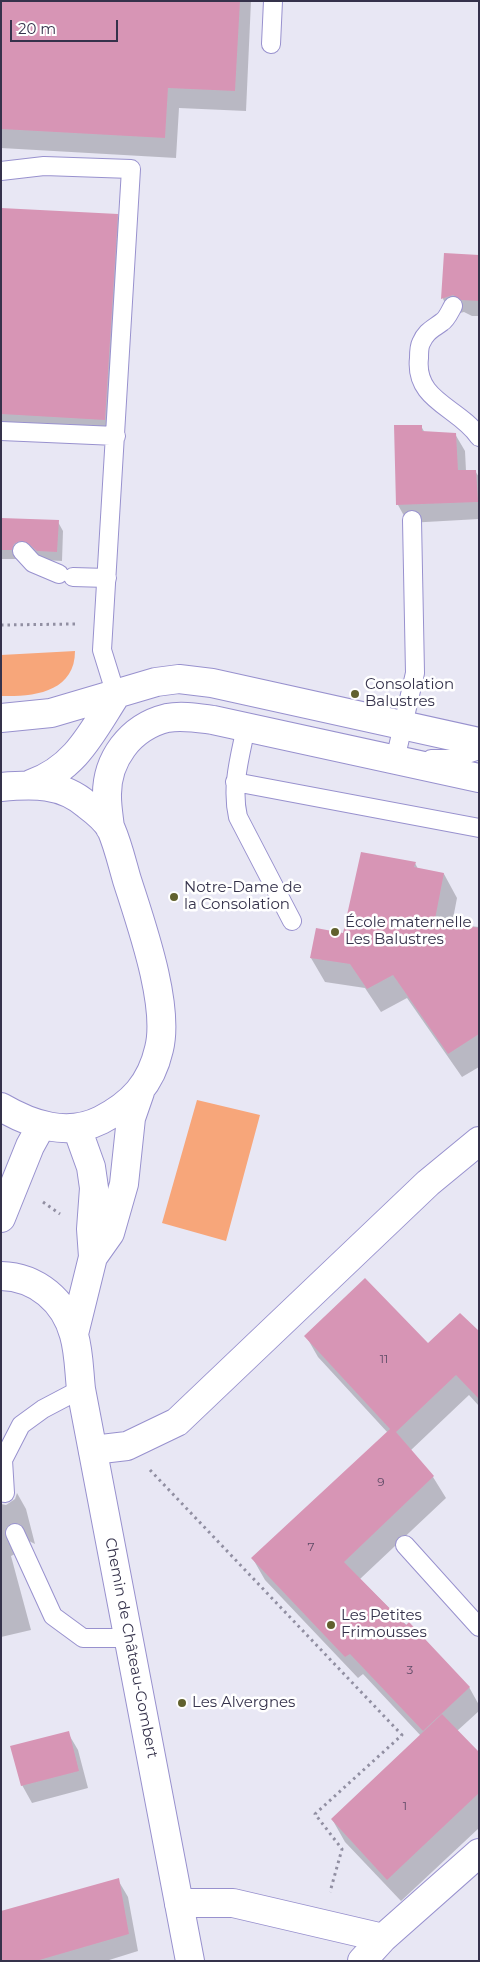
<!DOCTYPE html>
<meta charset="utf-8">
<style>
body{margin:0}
#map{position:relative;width:480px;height:1962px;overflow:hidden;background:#e8e7f4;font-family:Montserrat,sans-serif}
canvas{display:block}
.frame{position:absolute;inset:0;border:2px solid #35324b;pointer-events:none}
.scale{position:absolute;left:10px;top:20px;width:108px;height:22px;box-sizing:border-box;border:2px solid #35324b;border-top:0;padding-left:6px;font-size:15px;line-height:18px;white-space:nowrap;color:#35324b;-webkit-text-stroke:4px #fff;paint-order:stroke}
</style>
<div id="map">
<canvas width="480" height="1962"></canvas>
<div class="frame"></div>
<div class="scale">20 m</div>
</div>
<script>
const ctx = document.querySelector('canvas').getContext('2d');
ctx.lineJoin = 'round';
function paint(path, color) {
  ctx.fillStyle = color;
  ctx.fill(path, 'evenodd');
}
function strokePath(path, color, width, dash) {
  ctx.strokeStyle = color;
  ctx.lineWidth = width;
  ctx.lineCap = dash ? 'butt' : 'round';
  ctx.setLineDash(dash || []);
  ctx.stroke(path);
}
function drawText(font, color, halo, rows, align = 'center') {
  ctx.font = font + ' Montserrat,sans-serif';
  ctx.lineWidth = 5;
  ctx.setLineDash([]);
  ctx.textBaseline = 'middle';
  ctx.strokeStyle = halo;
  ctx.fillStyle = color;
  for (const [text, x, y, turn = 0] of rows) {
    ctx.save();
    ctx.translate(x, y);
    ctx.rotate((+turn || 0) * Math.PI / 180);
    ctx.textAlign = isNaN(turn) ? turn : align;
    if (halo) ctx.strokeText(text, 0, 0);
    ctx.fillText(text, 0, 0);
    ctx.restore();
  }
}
paint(new Path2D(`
 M 75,651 C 75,692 34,697 1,696 L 1,655 Z
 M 197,1100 L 260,1115 L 226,1241 L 162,1223 Z`), '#f7a67a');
paint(new Path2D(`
 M 1,1 L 251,1 L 246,111 L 179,108 L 176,158 L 1,148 Z
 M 1,210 L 117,215 L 122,225 L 110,429 L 1,423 Z
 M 445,254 L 479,256 L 479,316 L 472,316 L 464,312 L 452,315 L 443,299 Z
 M 421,426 L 425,433 L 455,434 L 465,451 L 466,471 L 475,471 L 479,477 L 479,519 L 408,523 L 398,505 L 395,427 Z
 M 1,519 L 58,522 L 63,531 L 62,561 L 43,560 L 20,552 L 17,559 L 1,559 Z
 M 415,863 L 418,869 L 444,874 L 457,898 L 452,924 L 479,927 L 479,1067 L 462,1077 L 407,998 L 381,1012 L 365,988 L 325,982 L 311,958 L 344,934 Z
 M 479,1333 L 479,1406 L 469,1395 L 410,1451 L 433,1477 L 446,1498 L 360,1579 L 469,1687 L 479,1705 L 479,1711 L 457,1731 L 479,1754 L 479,1828 L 401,1901 L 345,1842 L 332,1819 L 421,1736 L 363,1674 L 358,1678 L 265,1580 L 253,1559 L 388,1433 L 318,1357 L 306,1336 L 428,1344 Z
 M 17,1493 L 26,1509 L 35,1544 L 27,1540 L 16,1545 L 15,1554 L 11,1556 L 31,1630 L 1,1637 L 1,1504 L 6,1505 L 15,1499 Z
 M 68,1733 L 78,1750 L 88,1788 L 32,1803 L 22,1785 Z
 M 118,1880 L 128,1897 L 138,1951 L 106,1961 L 2,1961 Z`), '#0003');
paint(new Path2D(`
 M 1,1 L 240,1 L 235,91 L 168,88 L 165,138 L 1,129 Z
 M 1,208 L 118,214 L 105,420 L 1,414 Z
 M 444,253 L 479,255 L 479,301 L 461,300 L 453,295 L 441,299 Z
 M 394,425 L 422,425 L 422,431 L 456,433 L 458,470 L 476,470 L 478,502 L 396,505 Z
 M 1,518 L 59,520 L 57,552 L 37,551 L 29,544 L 20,541 L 14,544 L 12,550 L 1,550 Z
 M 361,852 L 416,862 L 414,867 L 444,873 L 435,919 L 479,928 L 479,1034 L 448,1054 L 393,975 L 367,989 L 350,964 L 310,958 L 316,928 L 343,933 Z
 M 365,1278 L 428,1343 L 460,1313 L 479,1331 L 479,1399 L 456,1375 L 396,1432 L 434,1476 L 344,1562 L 406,1625 L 409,1622 L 470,1687 L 423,1731 L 350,1654 L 345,1657 L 251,1558 L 390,1429 L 304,1336 Z
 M 442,1714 L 479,1752 L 479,1793 L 387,1880 L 331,1819 Z
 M 69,1731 L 79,1771 L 21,1786 L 10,1746 Z
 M 119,1878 L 129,1934 L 36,1961 L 1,1961 L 1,1911 Z`), '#d795b5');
const lane = new Path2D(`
 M 271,44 L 273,1
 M 1,171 L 44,166 L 131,169 L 102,650 L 116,695
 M 453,306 C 450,311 447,319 442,322 C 433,329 426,331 421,343 C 419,347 419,353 419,358 C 414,401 459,407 479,437
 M 1,431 L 116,436
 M 22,551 L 33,563 L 59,574
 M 73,577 L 107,578
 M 246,727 C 240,757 231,786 238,817 L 292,921
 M 431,759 L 452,759 L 479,750
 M 405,760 L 395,760 L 415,673 L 412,520
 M 235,782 L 479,828
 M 5,1493 L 3,1460 L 21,1425 L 43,1409 L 81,1389
 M 15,1533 L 53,1616 L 83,1638 L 128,1638
 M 405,1545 L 479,1627`);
const street = new Path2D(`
 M 93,1450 L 127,1446 L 177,1422 L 428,1183 L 479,1141
 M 179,1903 L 233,1903 L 383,1938 L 479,1853
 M 362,1961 L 383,1938`);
const secondary = new Path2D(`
 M 1,718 L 51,713 L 156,682 L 179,679 L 212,683 L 479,742
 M 31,784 C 76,768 92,732 116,695
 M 1,787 C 33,784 62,783 87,805 C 95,811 106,820 111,829 C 118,845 122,863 127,880 C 141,924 170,1005 159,1049 C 151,1084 132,1104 101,1120 C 67,1137 32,1125 1,1107
 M 110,828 C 109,818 107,807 107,797 C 106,760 130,727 167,718 C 182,715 198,718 213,720 L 479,778
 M 1,1218 L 30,1146 L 41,1126
 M 93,1257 L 110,1233 L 124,1184 L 131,1118 L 140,1092
 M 1,1276 C 37,1277 65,1301 74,1335 C 79,1352 79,1371 81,1389 L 190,1961
 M 74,1334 L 93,1257 L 91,1229 L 94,1188 L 91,1167 L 77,1128`);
strokePath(lane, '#9891ce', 20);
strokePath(street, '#9891ce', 30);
strokePath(secondary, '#9891ce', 30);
strokePath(new Path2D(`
 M 1,625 L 75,624
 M 43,1202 L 60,1214
 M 150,1470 L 402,1735 L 315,1814 L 342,1849 L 330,1892`), '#918fa2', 3, [2.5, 4]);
strokePath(lane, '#fff', 18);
strokePath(street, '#fff', 28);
strokePath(secondary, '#fff', 28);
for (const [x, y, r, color] of [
 [355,694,5,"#61612e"],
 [174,897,5,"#61612e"],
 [335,932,5,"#61612e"],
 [331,1625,5,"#61612e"],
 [182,1703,5,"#61612e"]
]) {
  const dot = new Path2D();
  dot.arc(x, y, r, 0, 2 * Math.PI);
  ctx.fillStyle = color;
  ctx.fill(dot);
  strokePath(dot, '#fff', 2);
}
drawText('12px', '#5e4b66', null, [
 ["11",384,1359],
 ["9",381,1482],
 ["7",311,1547],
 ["3",410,1670],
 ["1",405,1806]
]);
drawText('15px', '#35324b', '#fff', [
 ["Consolation",365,685],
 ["Balustres",365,702],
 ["Notre-Dame de",184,888],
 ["la Consolation",184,905],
 ["École maternelle",345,923],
 ["Les Balustres",345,940],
 ["Les Petites",341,1616],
 ["Frimousses",341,1633],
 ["Les Alvergnes",192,1703]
], 'left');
drawText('15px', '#35324b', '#fff', [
 ["Chemin de Château-Gombert",131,1648,79]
]);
</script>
